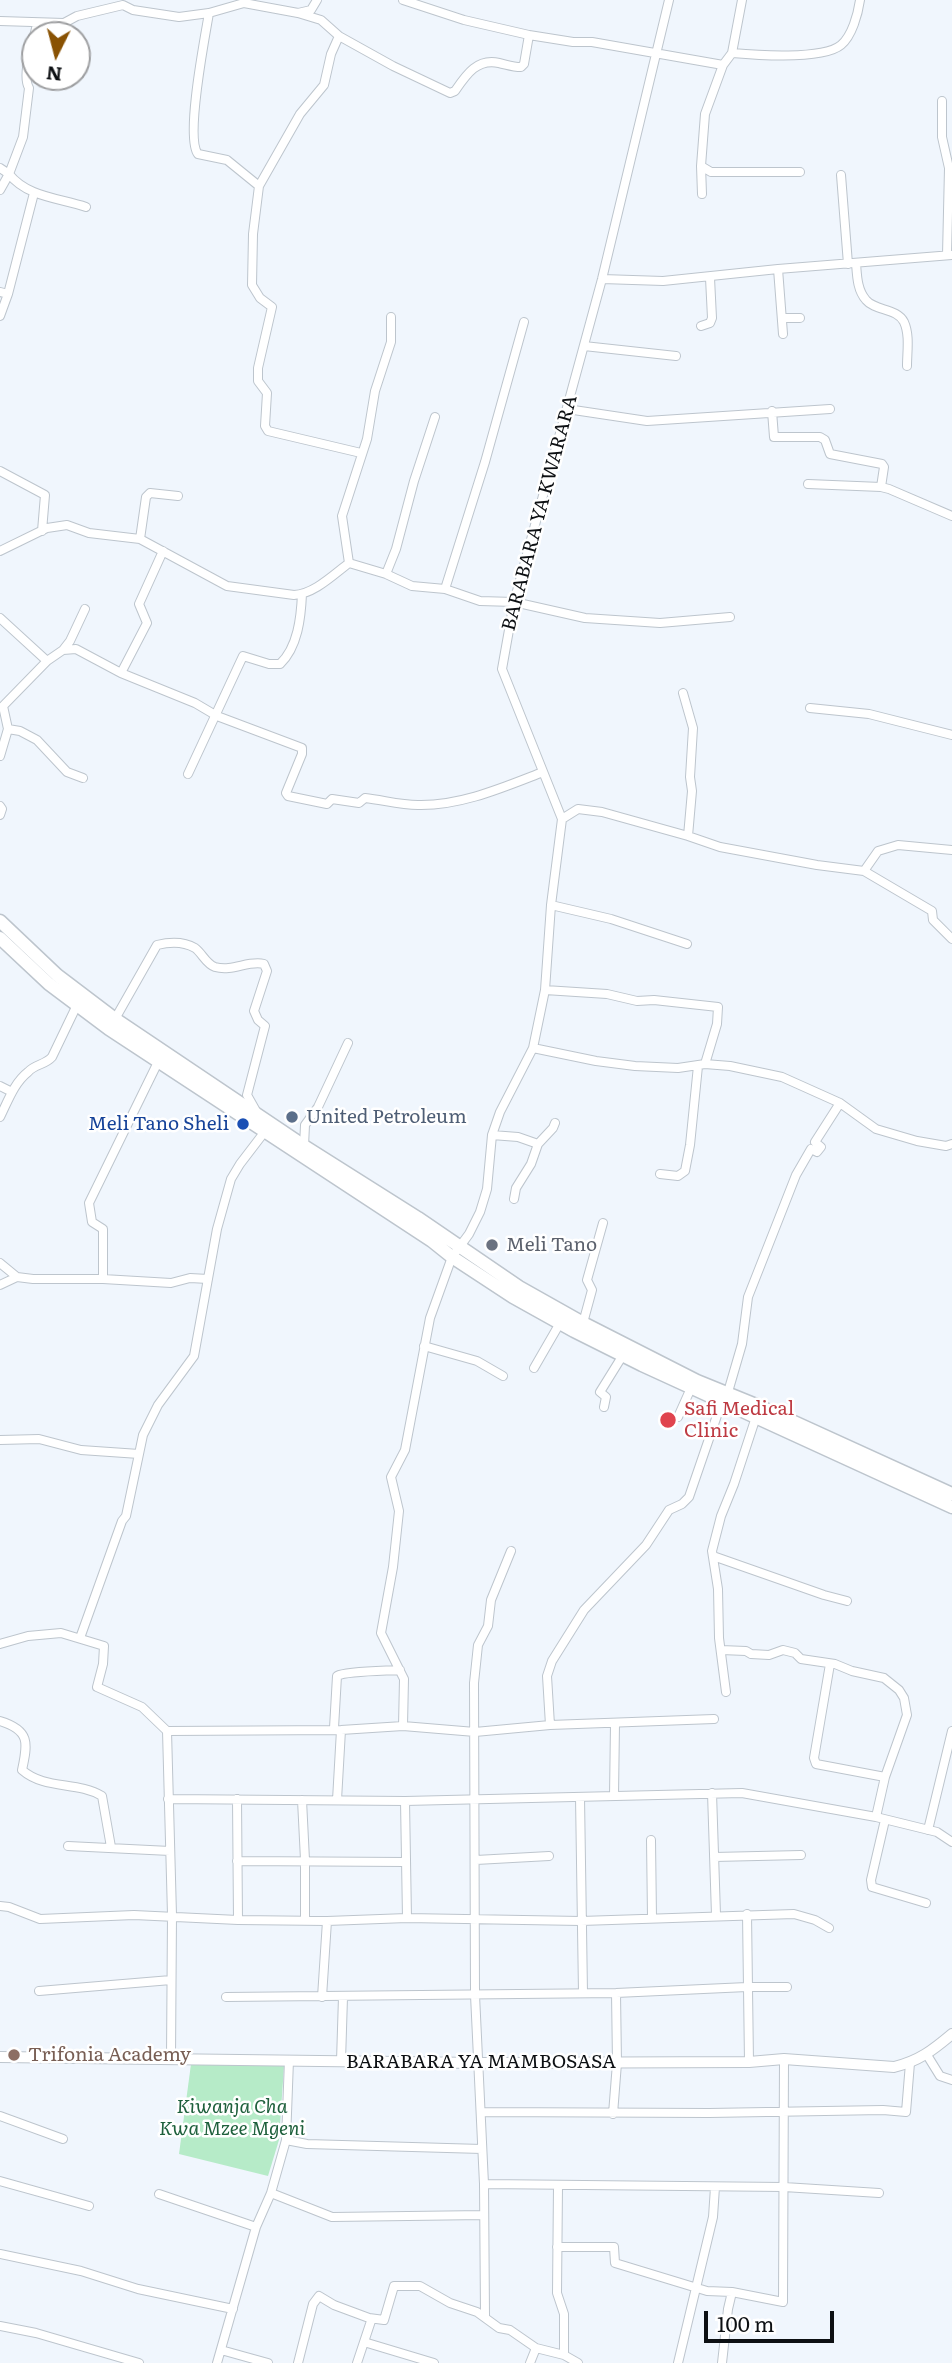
<!DOCTYPE html>
<style>
body{margin:0}
#map{position:relative;width:952px;height:2363px;overflow:hidden;background:#f0f6fd;font-family:Literata,serif}
canvas{display:block}
.north{position:absolute;left:21px;top:21px;width:70px;height:70px;box-sizing:border-box;background:#fff;border:2px solid #9e9fa1;border-radius:50%;rotate:186deg;font-size:19px;font-weight:700;line-height:28px;text-align:center;color:#0d1013}
.north::after{content:'';display:block;margin:auto;width:24px;height:32px;background:#895203;clip-path:polygon(50% 0,100% 100%,50% 72%,0 100%)}
.scale{position:absolute;left:704px;top:2311px;width:130px;height:32px;box-sizing:border-box;border:4px solid #0d1013;border-top:0;padding-left:9px;font-size:21px;line-height:24px;white-space:nowrap;color:#0d1013;-webkit-text-stroke:5px #fff;paint-order:stroke}
</style>
<div id="map">
<canvas width="952" height="2363"></canvas>
<div class="north">N</div>
<div class="scale">100 m</div>
</div>
<script>
const ctx = document.querySelector('canvas').getContext('2d');
ctx.lineJoin = 'round';
function paint(path, color) {
  ctx.fillStyle = color;
  ctx.fill(path, 'evenodd');
}
function strokePath(path, color, width, dash) {
  ctx.strokeStyle = color;
  ctx.lineWidth = width;
  ctx.lineCap = dash ? 'butt' : 'round';
  ctx.setLineDash(dash || []);
  ctx.stroke(path);
}
function drawText(font, color, halo, rows, align = 'center') {
  ctx.font = font + ' Literata,serif';
  ctx.lineWidth = 5;
  ctx.setLineDash([]);
  ctx.textBaseline = 'middle';
  ctx.strokeStyle = halo;
  ctx.fillStyle = color;
  for (const [text, x, y, turn = 0] of rows) {
    ctx.save();
    ctx.translate(x, y);
    ctx.rotate((+turn || 0) * Math.PI / 180);
    ctx.textAlign = isNaN(turn) ? turn : align;
    if (halo) ctx.strokeText(text, 0, 0);
    ctx.fillText(text, 0, 0);
    ctx.restore();
  }
}
paint(new Path2D(`
 M 191,2064 L 284,2066 L 279,2140 L 268,2176 L 179,2154 Z`), '#b6ebc8');
const minor = new Path2D(`
 M 403,0 L 464,20 L 529,35
 M 209,13 C 205,37 185,138 198,154 L 227,160 L 259,186
 M 298,13 L 311,10 L 317,0
 M 0,21 L 64,23 L 77,16 L 123,5 L 133,10 L 179,17 L 209,13 L 244,3 L 298,13 L 321,20 L 339,36 L 393,66 L 450,93 L 455,91 C 466,75 477,58 499,63 C 508,65 513,67 521,67 L 524,64 L 529,35 L 573,42 L 592,42 L 723,65 L 732,53 C 755,55 823,60 841,45 C 852,36 858,14 860,0
 M 37,24 C 34,40 21,74 29,88 L 23,137 L 9,174 C 27,197 59,198 86,207
 M 339,36 L 331,54 L 324,85 L 300,114 L 259,186 L 253,234 L 252,285 L 260,298 L 272,307 L 258,368 L 258,381 L 267,393 L 265,426 L 268,431 L 361,453
 M 732,53 L 742,0
 M 723,65 L 705,114 L 701,166 L 711,172 L 800,172
 M 942,101 L 942,137 L 949,168 L 947,255
 M 701,166 L 702,194
 M 0,168 L 9,174 L 0,190
 M 841,175 L 848,264
 M 856,263 C 857,275 857,290 866,300 C 875,311 897,308 904,322 C 910,335 907,352 907,366
 M 778,269 L 783,334
 M 602,279 L 663,281 L 778,269 L 952,255
 M 0,292 L 8,294 L 34,193
 M 0,316 L 8,294
 M 782,318 L 800,318
 M 701,326 L 710,323 L 712,318 L 710,278
 M 584,346 L 676,356
 M 567,409 L 647,421 L 830,409
 M 772,411 L 774,437 L 820,437 L 825,440 L 830,454 L 882,464 L 884,467 L 881,487 L 889,489 L 952,516
 M 0,471 L 45,495 L 42,531
 M 808,484 L 881,487
 M 140,539 L 146,497 L 150,493 L 178,496
 M 0,551 L 47,528 L 67,525 L 89,533 L 140,539 L 227,586 L 294,595 C 314,594 333,575 349,563
 M 349,563 L 386,574 L 412,586 L 445,589 L 480,601 L 514,602 L 585,618 L 660,623 L 730,617
 M 349,563 L 342,516 L 367,439 L 375,391 L 391,342 L 391,317
 M 386,574 L 396,549 L 414,481 L 435,417
 M 445,589 L 485,462 L 524,322
 M 0,618 L 47,661
 M 63,650 L 70,641 L 85,609
 M 121,673 L 147,623 L 139,604 L 163,551
 M 683,693 L 693,728 L 690,777 L 692,791 L 688,836
 M 810,708 L 869,714 L 952,735
 M 8,729 L 20,731 L 37,740 L 67,772 L 83,778
 M 0,756 L 8,729 L 3,706 L 47,661 L 63,650 L 76,649 L 121,673 L 195,703 L 217,716 L 302,748 L 302,754 L 286,793 L 288,796 L 327,804 L 332,799 L 359,803 L 365,798 C 383,800 400,805 418,805 C 461,806 504,787 543,772
 M 188,774 L 243,656 L 269,664 L 280,664 C 298,647 301,617 302,594
 M 0,806 L 2,809 L 0,815
 M 562,819 L 578,809 L 602,812 L 688,836 L 720,847 L 817,865 L 864,871 L 878,851 L 898,845 L 952,850
 M 864,871 L 932,911 L 933,920 L 952,939
 M 551,905 L 611,919 L 687,944
 M 545,990 L 607,994 L 637,1001 L 654,1000 L 718,1007 L 717,1024 L 705,1064
 M 115,1019 L 157,945 C 169,942 183,941 195,948 C 202,953 206,964 215,967 C 233,972 248,960 264,964 L 267,971 L 254,1011 L 258,1020 L 265,1026 L 247,1095 L 256,1111
 M 533,1048 L 596,1061 L 635,1066 L 678,1068 L 705,1064 L 730,1066 L 782,1077 L 840,1103 L 876,1129 L 917,1141 L 946,1146 L 952,1144
 M 0,1086 L 12,1092
 M 0,1117 C 8,1101 14,1083 28,1072 C 35,1064 45,1065 52,1057 L 77,1005
 M 492,1135 L 518,1137 L 538,1144
 M 304,1146 L 305,1125 L 318,1107 L 348,1043
 M 660,1174 L 678,1176 L 685,1171 L 690,1145 L 698,1066
 M 514,1199 L 516,1188 L 531,1164 L 538,1144 L 553,1128 L 555,1123
 M 0,1263 L 17,1277 L 33,1279 L 103,1279 L 171,1283 L 190,1278 L 208,1279
 M 103,1279 L 103,1229 L 92,1222 L 89,1203 L 159,1060
 M 0,1285 L 17,1277
 M 583,1323 L 592,1290 L 587,1280 L 603,1223
 M 424,1346 L 477,1361 L 503,1376
 M 534,1368 L 560,1323
 M 604,1407 L 606,1397 L 600,1392 L 623,1355
 M 678,1417 L 691,1388
 M 0,1440 L 39,1439 L 81,1450 L 139,1454
 M 713,1556 L 824,1595 L 847,1601
 M 80,1638 L 122,1521 L 126,1516 L 143,1435 L 158,1405 L 194,1356 L 217,1229 L 231,1179 L 240,1164 L 266,1130
 M 0,1644 L 28,1636 L 61,1633 L 104,1646 L 103,1664 L 97,1687 L 142,1707 L 167,1731 L 341,1730 L 403,1726 L 475,1732 L 550,1725 L 714,1719
 M 721,1650 L 746,1651 L 751,1654 L 769,1655 L 783,1650 L 795,1653 L 801,1659 L 835,1664 L 852,1671 L 884,1678 L 899,1690 L 904,1698 L 907,1715 L 885,1777 L 876,1817
 M 830,1664 L 814,1758 L 816,1764 L 885,1777
 M 726,1692 L 719,1638 L 718,1589 L 712,1551 L 721,1516 L 734,1484 L 756,1417
 M 0,1721 C 30,1730 28,1743 22,1770 C 45,1790 77,1781 102,1796 L 111,1847
 M 550,1725 L 547,1676 L 552,1661 L 584,1610 L 646,1545 L 669,1510 L 682,1504 L 689,1497 L 722,1401 L 728,1392 L 742,1344 L 748,1297 L 796,1175 L 811,1149 L 817,1152 L 821,1147 L 815,1142 L 840,1103
 M 403,1726 L 404,1679 L 381,1633 L 393,1567 L 399,1511 L 391,1477 L 405,1450 L 430,1318 L 452,1257 L 469,1234 L 480,1212 L 487,1189 L 492,1135 L 500,1112 L 533,1048 L 545,990 L 551,905 L 562,819 L 502,669 L 514,602 L 602,279 L 669,0
 M 334,1728 L 337,1676 C 347,1671 385,1671 400,1670
 M 167,1731 L 172,1915 L 171,2057
 M 712,1793 L 716,1915
 M 614,1796 L 615,1724
 M 580,1797 L 583,1993
 M 168,1799 L 405,1801 L 742,1793 L 876,1817 L 937,1832 L 952,1842
 M 237,1799 L 238,1920
 M 302,1800 L 305,1860 L 305,1920
 M 337,1800 L 341,1730
 M 405,1801 L 407,1918
 M 885,1820 L 871,1880 L 872,1887 L 926,1903
 M 928,1830 L 952,1731
 M 651,1840 L 652,1918
 M 68,1846 L 170,1851
 M 714,1857 L 801,1855
 M 476,1860 L 549,1856
 M 237,1861 L 405,1862
 M 0,1906 L 9,1907 L 40,1919 L 134,1915 L 238,1920 L 327,1921 L 407,1918 L 581,1921 L 794,1914 L 815,1920 L 829,1928
 M 747,1914 L 749,2062
 M 39,1991 L 171,1980
 M 226,1997 L 616,1993 L 747,1987 L 787,1987
 M 322,1997 L 327,1921
 M 927,2055 L 940,2076 L 952,2080
 M 341,2061 L 343,1997
 M 481,2112 L 709,2113 L 883,2110 L 906,2112 L 910,2063
 M 613,2114 L 617,2063 L 616,1993
 M 0,2116 L 63,2139
 M 286,2140 L 307,2144 L 482,2149
 M 0,2181 L 89,2206
 M 484,2184 L 784,2187 L 879,2193
 M 558,2186 L 557,2293 L 564,2314 L 564,2355
 M 271,2193 L 332,2217 L 484,2215
 M 159,2194 L 256,2227
 M 557,2247 L 614,2247 L 615,2263 L 707,2291 L 732,2292
 M 0,2254 L 81,2271 L 138,2289 L 233,2309
 M 485,2316 L 484,2184 L 475,1995 L 474,1683 L 478,1645 L 488,1626 L 491,1600 L 511,1551
 M 369,2318 L 384,2320 L 394,2286 L 420,2286 L 450,2303 L 477,2312 L 499,2328 L 510,2330 L 536,2348 L 564,2355 L 578,2363
 M 0,2326 L 36,2333 L 139,2363
 M 364,2342 L 434,2363
 M 221,2350 L 268,2363
 M 217,2363 L 256,2227 L 271,2193 L 286,2140 L 289,2060
 M 298,2363 L 313,2304 L 319,2296 L 334,2305 L 369,2318 L 371,2321 L 357,2363
 M 530,2363 L 536,2348
 M 678,2363 L 713,2217 L 715,2187
 M 722,2363 L 728,2309 L 732,2292 L 783,2302 L 784,2059`);
const tertiary = new Path2D(`
 M 0,2057 L 479,2063 L 749,2062 L 784,2059 L 894,2067 C 919,2061 933,2050 952,2034`);
const primary = new Path2D(`
 M 0,921 L 57,975 L 115,1019 L 304,1146 L 418,1218 L 519,1287 L 583,1323 L 697,1381 L 761,1407 L 952,1494
 M 0,938 L 49,984 L 109,1029 L 432,1241 L 452,1257 L 513,1297 L 574,1331 L 642,1365 L 952,1507`);
strokePath(minor, '#bdc5cd', 10);
strokePath(tertiary, '#bdc5cd', 12);
strokePath(primary, '#bdc5cd', 15);
strokePath(minor, '#fff', 8);
strokePath(tertiary, '#fff', 10);
strokePath(primary, '#fff', 12);
for (const [x, y, r, color] of [
 [292,1117,7,"#5c6f8a"],
 [243,1124,7,"#1a4fb4"],
 [492,1245,7,"#6b7280"],
 [668,1420,9,"#e0444e"],
 [14,2055,7,"#8d6e63"]
]) {
  const dot = new Path2D();
  dot.arc(x, y, r, 0, 2 * Math.PI);
  ctx.fillStyle = color;
  ctx.fill(dot);
  strokePath(dot, '#fff', 2.5);
}
drawText('19px', '#0d1013', '#fff', [
 ["BARABARA YA KWARARA",540,513,-75],
 ["BARABARA YA MAMBOSASA",481,2062]
]);
drawText('19px', '#4e5e75', '#fff', [
 ["United Petroleum",306,1117]
], 'left');
drawText('19px', '#164399', '#fff', [
 ["Meli Tano Sheli",229,1124]
], 'right');
drawText('19px', '#5b616d', '#fff', [
 ["Meli Tano",506,1245]
], 'left');
drawText('19px', '#be3a42', '#fff', [
 ["Safi Medical",684,1409],
 ["Clinic",684,1431]
], 'left');
drawText('19px', '#785e54', '#fff', [
 ["Trifonia Academy",28,2055]
], 'left');
drawText('italic 19px', '#1e603c', '#fff', [
 ["Kiwanja Cha",232,2107],
 ["Kwa Mzee Mgeni",232,2129]
]);
</script>
